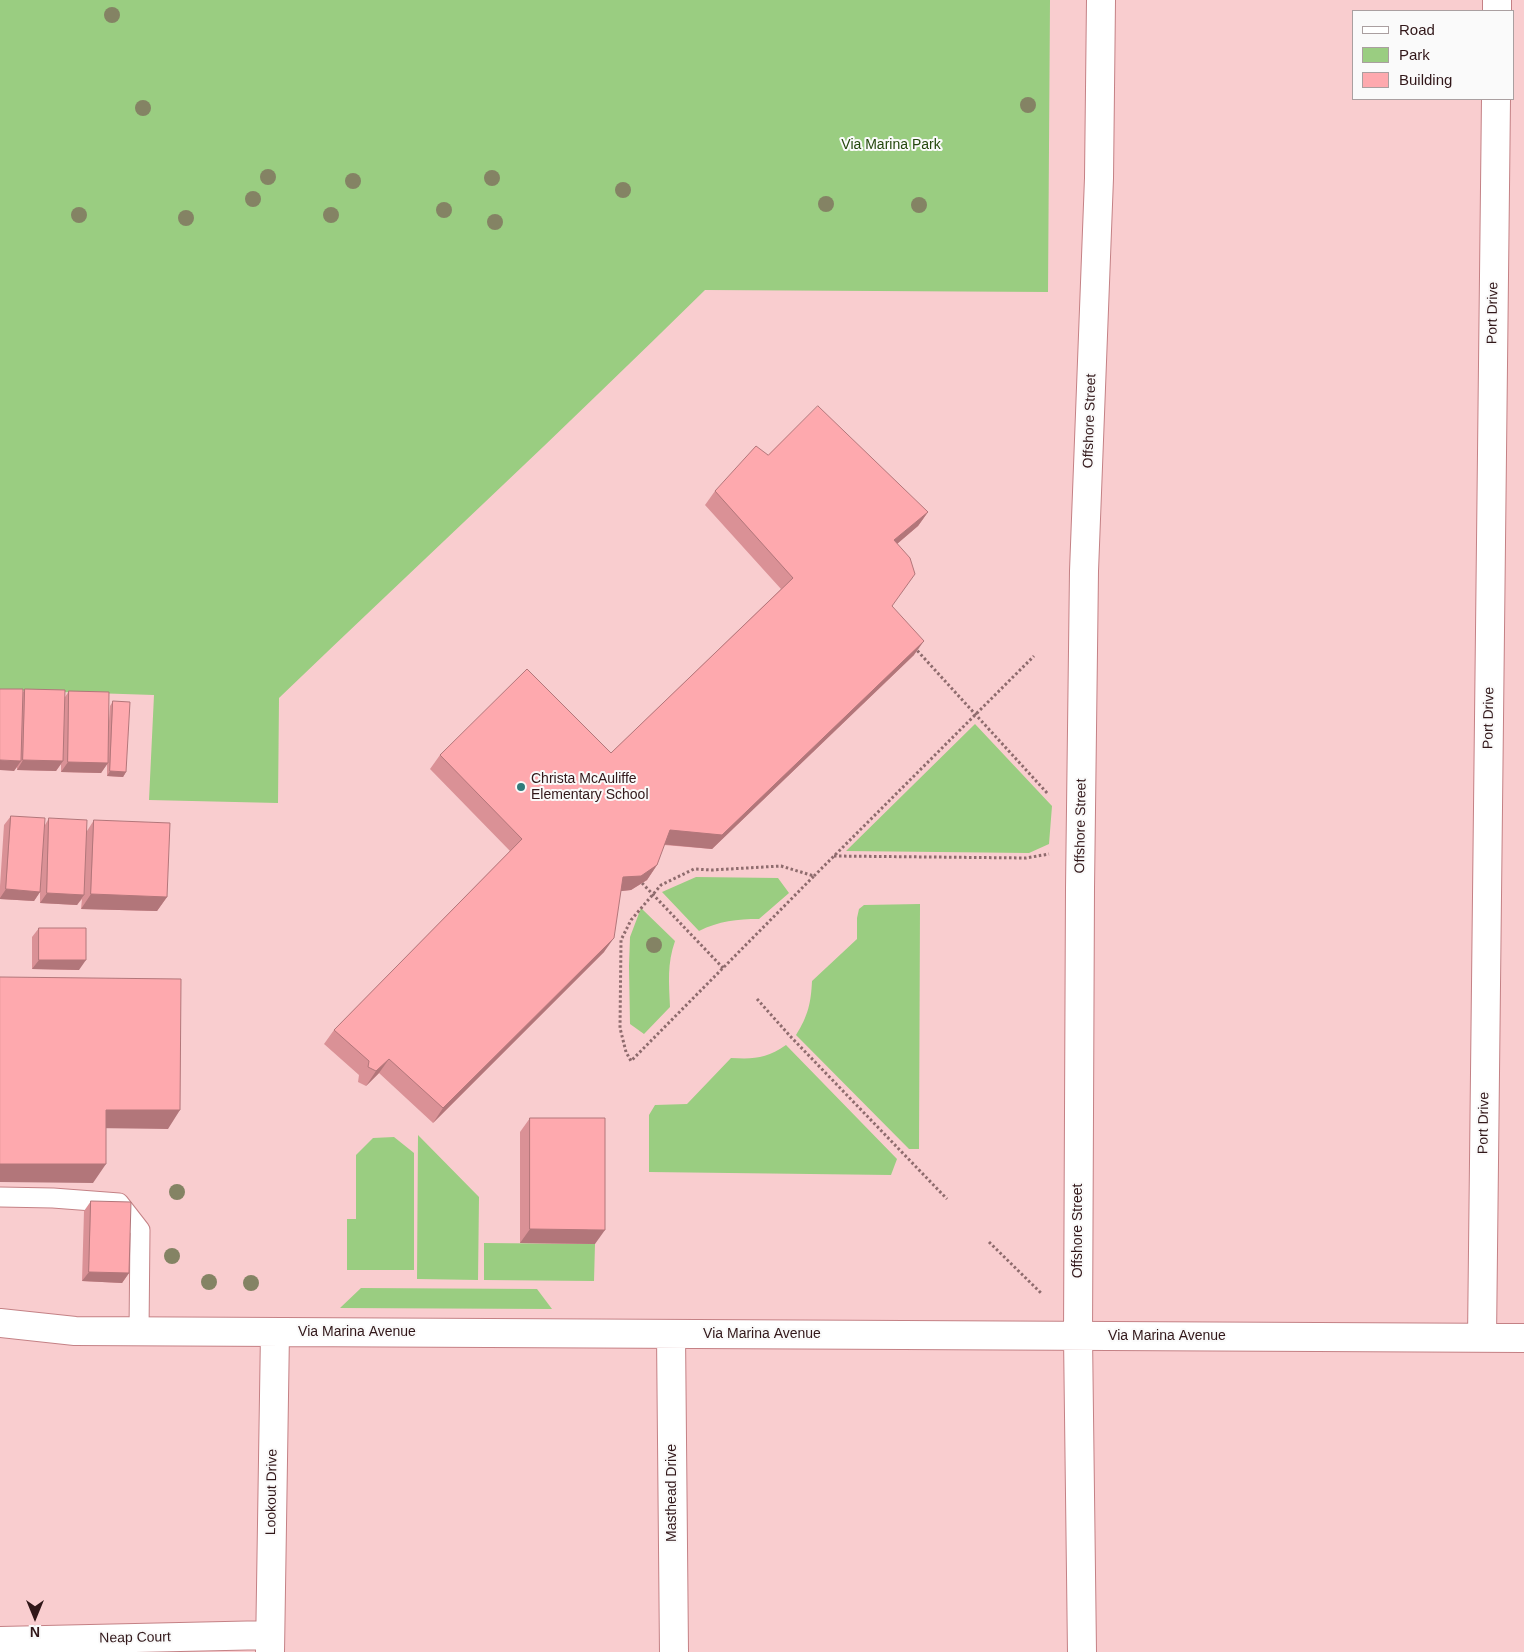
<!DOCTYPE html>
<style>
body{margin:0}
#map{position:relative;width:1524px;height:1652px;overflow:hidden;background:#f9cdcf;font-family:Helvetica,sans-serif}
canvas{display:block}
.legend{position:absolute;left:1352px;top:10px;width:162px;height:90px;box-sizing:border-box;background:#fafafa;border:1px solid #aa9fa0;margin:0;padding:6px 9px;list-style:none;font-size:15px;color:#311719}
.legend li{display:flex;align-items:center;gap:10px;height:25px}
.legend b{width:25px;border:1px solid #aa9fa0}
.north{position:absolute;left:10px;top:1592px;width:50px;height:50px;-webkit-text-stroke:4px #fafafa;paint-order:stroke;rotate:180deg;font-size:14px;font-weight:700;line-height:20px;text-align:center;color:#311719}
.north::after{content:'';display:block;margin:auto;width:18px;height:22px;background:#311719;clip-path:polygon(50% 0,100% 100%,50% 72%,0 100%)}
</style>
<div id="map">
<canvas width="1524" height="1652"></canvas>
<ul class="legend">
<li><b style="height:6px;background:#fff"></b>Road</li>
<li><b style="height:14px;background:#9acd81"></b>Park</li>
<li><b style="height:14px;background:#fea9ae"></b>Building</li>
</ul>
<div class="north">N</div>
</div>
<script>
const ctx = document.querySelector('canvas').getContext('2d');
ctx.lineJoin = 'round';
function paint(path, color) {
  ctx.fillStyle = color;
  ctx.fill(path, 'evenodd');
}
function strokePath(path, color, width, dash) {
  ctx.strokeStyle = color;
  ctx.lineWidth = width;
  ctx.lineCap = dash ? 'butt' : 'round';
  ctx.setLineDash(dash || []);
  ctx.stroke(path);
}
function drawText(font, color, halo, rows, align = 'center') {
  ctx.font = font + ' Helvetica,sans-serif';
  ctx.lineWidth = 4;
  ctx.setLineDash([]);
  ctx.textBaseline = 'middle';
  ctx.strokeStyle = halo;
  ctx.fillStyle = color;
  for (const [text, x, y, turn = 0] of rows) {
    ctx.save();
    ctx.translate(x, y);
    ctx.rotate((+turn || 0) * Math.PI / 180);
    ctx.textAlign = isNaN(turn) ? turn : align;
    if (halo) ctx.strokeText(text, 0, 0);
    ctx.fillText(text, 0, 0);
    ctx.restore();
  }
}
paint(new Path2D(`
 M 0,0 L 1050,0 L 1048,292 L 705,290 C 565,428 421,562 279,698 L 278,803 L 149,800 L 154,695 L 0,690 Z
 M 975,724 L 1052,806 L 1049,844 L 1029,853 L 846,851 Z
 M 696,877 L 778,878 L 789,893 L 759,919 C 737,919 719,921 699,931 L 662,892 Z
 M 920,904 L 919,1149 L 909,1149 L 796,1035 C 808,1016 811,1003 812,981 L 857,939 L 857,918 L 859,909 L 864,905 Z
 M 641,908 L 675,941 C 667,964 669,982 670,1007 L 644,1034 L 630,1024 L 629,966 L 630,937 Z
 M 786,1045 L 897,1159 L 891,1175 L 649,1172 L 649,1115 L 655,1105 L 687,1104 L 731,1058 C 754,1059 766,1059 786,1045 Z
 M 418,1135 L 479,1197 L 478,1280 L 417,1279 Z
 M 394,1137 L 414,1153 L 414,1270 L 347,1270 L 347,1219 L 356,1219 L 356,1155 L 373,1138 Z
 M 484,1243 L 595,1244 L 594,1281 L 484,1280 Z
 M 361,1288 L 537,1289 L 552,1309 L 340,1308 Z`), '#9acd81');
const lane = new Path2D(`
 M 0,1197 L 53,1198 L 119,1203 L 140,1230 L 139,1332`);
const street = new Path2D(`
 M 1497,11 L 1497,0
 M 0,1323 L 75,1331 L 1524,1338
 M 671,1334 L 674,1652
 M 1482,1338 L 1496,99
 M 0,1641 L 270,1635
 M 270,1652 L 275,1332
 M 1082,1652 L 1078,1336 L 1080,888 L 1084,571 L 1099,178 L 1101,0`);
strokePath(lane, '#c48185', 21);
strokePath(street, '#c48185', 30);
strokePath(new Path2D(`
 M 914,647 L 1048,794
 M 834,856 L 1026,858 L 1049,854
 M 781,866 L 814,876 L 631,1061 L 626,1052 L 620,1028 L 621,940 L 631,920 L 661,885 L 694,869 L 712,870 Z
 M 814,876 L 1034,656
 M 642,883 L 724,969
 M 757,999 L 790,1036 L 947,1199
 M 989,1242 L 1042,1294`), '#8e6b6d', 3, [2.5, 2.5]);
strokePath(lane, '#fff', 19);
strokePath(street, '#fff', 28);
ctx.fillStyle = '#848364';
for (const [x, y] of [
 [112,15],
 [1028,105],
 [143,108],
 [268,177],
 [492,178],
 [353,181],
 [623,190],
 [253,199],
 [826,204],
 [919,205],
 [444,210],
 [79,215],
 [331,215],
 [186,218],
 [495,222],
 [654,945],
 [177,1192],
 [172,1256],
 [209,1282],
 [251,1283]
]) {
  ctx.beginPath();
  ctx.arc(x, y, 8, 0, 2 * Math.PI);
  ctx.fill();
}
paint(new Path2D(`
 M 768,455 L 928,512 L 918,526 L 897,544 L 892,606 L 914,655 L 712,849 L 664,845 L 657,865 L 647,880 L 631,890 L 621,891 L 604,952 L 433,1123 L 379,1073 L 366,1086 L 358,1082 L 359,1075 L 324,1044 L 334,1030 L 510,851 L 430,769 L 440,755 L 611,753 L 781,589 L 705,505 L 715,491 Z
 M 25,689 L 65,697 L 69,691 L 108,736 L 110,706 L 113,701 L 126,772 L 123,777 L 107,776 L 107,764 L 101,773 L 61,772 L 61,764 L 56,771 L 17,770 L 17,767 L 14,771 L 23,692 Z
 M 11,816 L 45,825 L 49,818 L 87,831 L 94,820 L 167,897 L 157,911 L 81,909 L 82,899 L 77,905 L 40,903 L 40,892 L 34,901 L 0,899 L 0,886 L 4,825 Z
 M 39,928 L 79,970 L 32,969 L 32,937 Z
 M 530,1118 L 595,1244 L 520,1243 L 520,1132 Z
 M 91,1201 L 129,1273 L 122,1283 L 82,1281 L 84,1211 Z`), '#da9196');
paint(new Path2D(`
 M 928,512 L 918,526 L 884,555 L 894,540 Z
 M 924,641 L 914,655 L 712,849 L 660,844 L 670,830 Z
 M 0,760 L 21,761 L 14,771 L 0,770 Z
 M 23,760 L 63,761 L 56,771 L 17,770 Z
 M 68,762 L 108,763 L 101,773 L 61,772 Z
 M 110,771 L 126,772 L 123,777 L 107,776 Z
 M 657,865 L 647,880 L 631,890 L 613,892 L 623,877 Z
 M 6,889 L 40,892 L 34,901 L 0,899 L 0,898 Z
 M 47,893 L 84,895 L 77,905 L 40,903 Z
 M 91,894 L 167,897 L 157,911 L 81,909 Z
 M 614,938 L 604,952 L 433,1123 L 443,1108 Z
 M 39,960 L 86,960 L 79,970 L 32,969 Z
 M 389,1059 L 379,1073 L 366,1086 L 376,1071 Z
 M 106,1110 L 180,1110 L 168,1129 L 93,1128 Z
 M 0,1164 L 106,1164 L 93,1183 L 0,1182 Z
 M 530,1229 L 605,1230 L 595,1244 L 520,1243 Z
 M 89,1272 L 129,1273 L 122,1283 L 82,1281 Z`), '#b2767a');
const building = new Path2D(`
 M 818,406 L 928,512 L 894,540 L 910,558 L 915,574 L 892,606 L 924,641 L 722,835 L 670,830 L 657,865 L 641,876 L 623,877 L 614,938 L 443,1108 L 389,1059 L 376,1071 L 368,1067 L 369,1061 L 334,1030 L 522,839 L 440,755 L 527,669 L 611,753 L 793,578 L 715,491 L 756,446 L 768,455 Z
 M 0,689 L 23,689 L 21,761 L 0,760 Z
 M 25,689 L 65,690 L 63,761 L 23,760 Z
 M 69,691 L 109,692 L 108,763 L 68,762 Z
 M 113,701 L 130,702 L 126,772 L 110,771 Z
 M 11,816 L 45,818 L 40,892 L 6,889 Z
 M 49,818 L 87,820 L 84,895 L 47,893 Z
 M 94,820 L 170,823 L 167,897 L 91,894 Z
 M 39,928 L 86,928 L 86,960 L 39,960 Z
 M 0,977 L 181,979 L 180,1110 L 106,1110 L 106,1164 L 0,1164 Z
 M 530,1118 L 605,1118 L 605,1230 L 530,1229 Z
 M 91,1201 L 131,1202 L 129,1273 L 89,1272 Z`);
paint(building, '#fea9ae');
strokePath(building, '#b2767a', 1);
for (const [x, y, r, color] of [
 [521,787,5,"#317b7b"]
]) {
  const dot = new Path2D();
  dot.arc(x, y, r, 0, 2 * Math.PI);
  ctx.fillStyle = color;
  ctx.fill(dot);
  strokePath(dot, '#fafafa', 2);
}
drawText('14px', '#24470d', '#fafafa', [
 ["Via Marina Park",891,145]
]);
drawText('14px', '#311719', '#fafafa', [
 ["Port Drive",1493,313,-89],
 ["Offshore Street",1090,421,-88],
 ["Port Drive",1489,718,-89],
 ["Offshore Street",1081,826,-89],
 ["Port Drive",1484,1123,-89],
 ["Offshore Street",1078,1231,-90],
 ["Via Marina Avenue",357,1332],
 ["Via Marina Avenue",762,1334],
 ["Via Marina Avenue",1167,1336],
 ["Lookout Drive",272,1492,-89],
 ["Masthead Drive",672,1493,-90],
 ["Neap Court",135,1638,-1]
]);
drawText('14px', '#311719', '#fafafa', [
 ["Christa McAuliffe",531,779],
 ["Elementary School",531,795]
], 'left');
</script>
